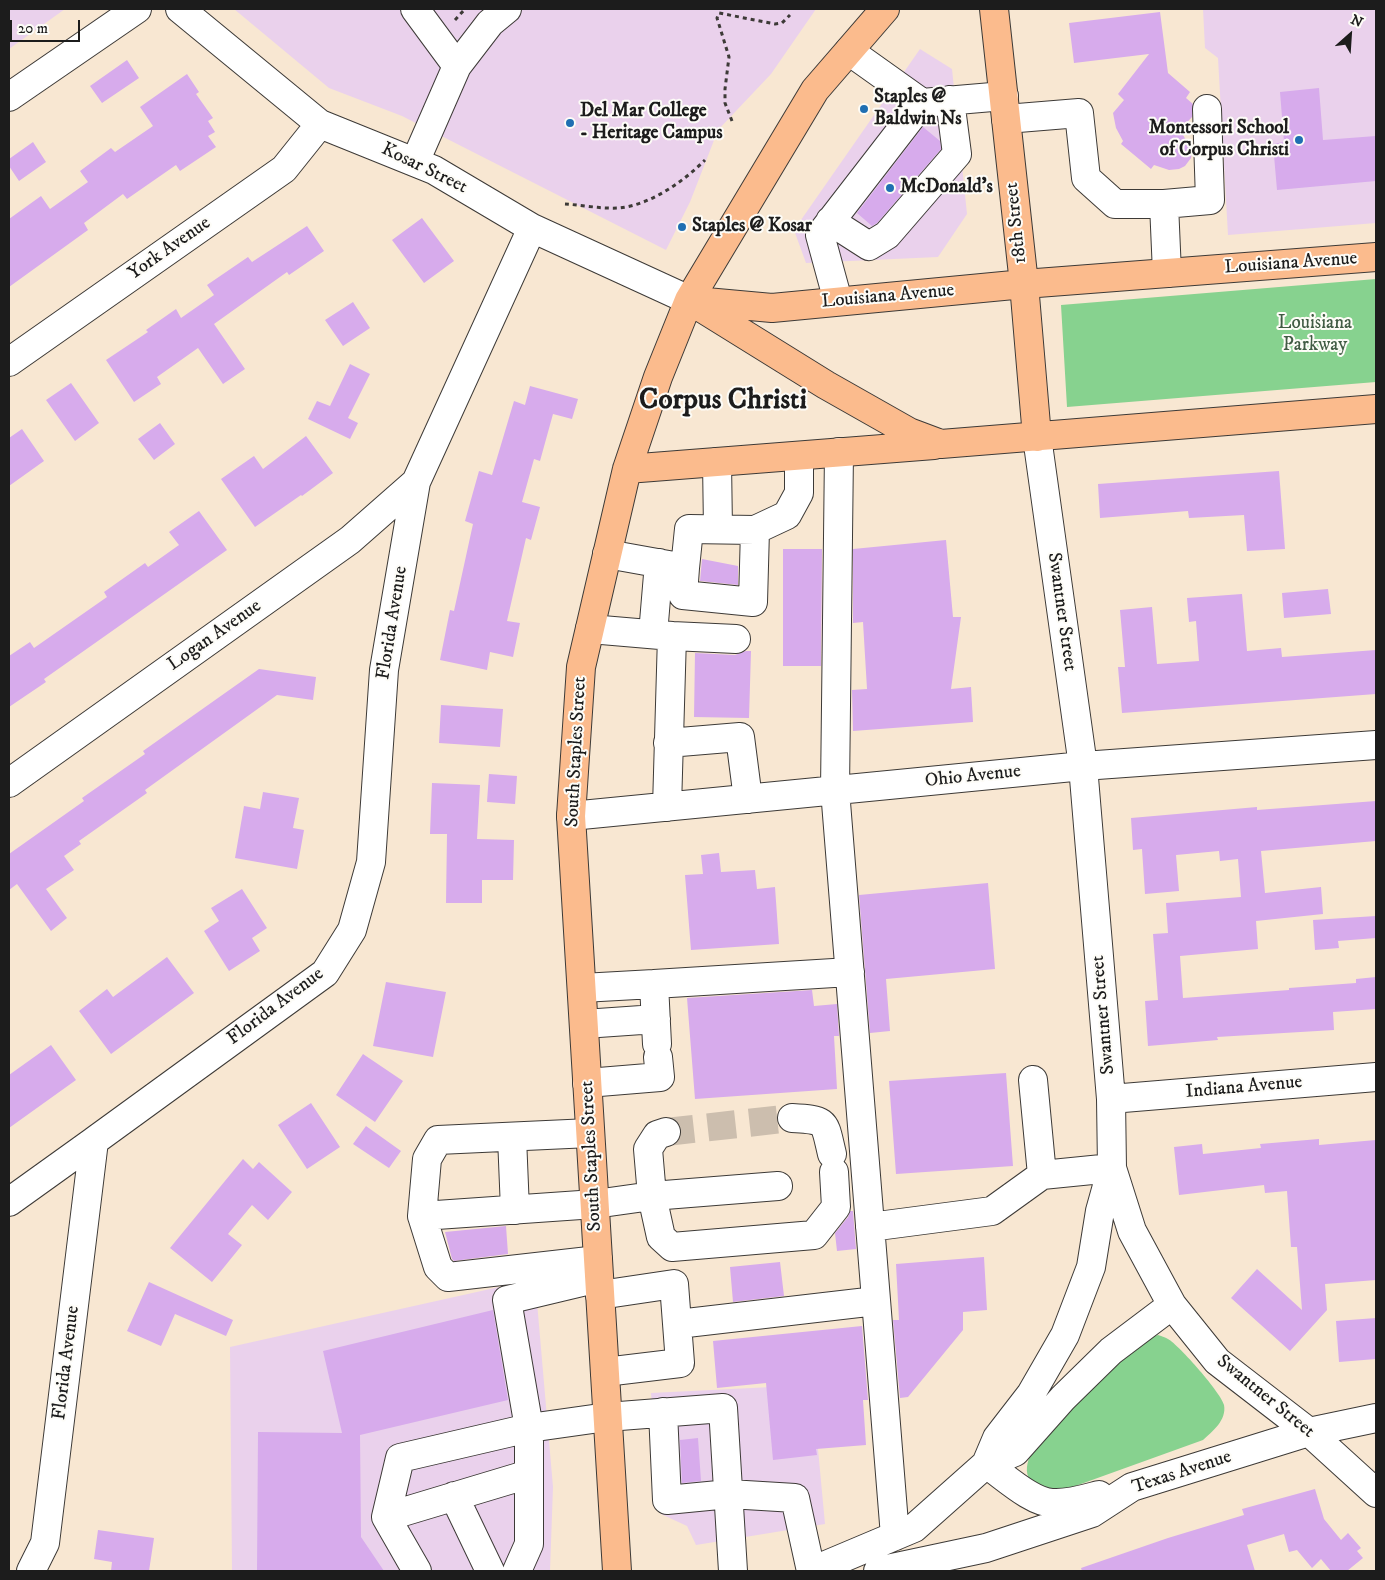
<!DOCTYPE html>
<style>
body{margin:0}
#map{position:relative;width:1385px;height:1580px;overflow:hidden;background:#f8e7d2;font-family:"IM FELL DW Pica",serif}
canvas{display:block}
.frame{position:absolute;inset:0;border:10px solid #1c1c1c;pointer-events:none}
.north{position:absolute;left:1325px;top:10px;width:50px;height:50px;-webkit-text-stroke:4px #fdfcf7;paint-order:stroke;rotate:26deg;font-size:14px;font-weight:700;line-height:20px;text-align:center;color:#1c1c1c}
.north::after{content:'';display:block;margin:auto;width:18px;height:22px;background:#1c1c1c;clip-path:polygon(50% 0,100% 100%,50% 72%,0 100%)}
.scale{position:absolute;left:10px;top:20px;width:70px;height:22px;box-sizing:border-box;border:2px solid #1c1c1c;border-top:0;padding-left:6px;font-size:15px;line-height:18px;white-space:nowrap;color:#1c1c1c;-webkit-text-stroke:4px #fdfcf7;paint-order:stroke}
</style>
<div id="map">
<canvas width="1385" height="1580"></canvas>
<div class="frame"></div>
<div class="north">N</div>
<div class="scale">20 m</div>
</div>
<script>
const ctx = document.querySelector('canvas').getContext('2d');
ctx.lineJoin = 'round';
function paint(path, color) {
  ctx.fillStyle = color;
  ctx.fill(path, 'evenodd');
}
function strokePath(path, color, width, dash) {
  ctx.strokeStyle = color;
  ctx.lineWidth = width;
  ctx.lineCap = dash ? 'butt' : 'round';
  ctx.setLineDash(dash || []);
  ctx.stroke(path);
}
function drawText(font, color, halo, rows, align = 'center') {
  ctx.font = font + ' "IM FELL DW Pica",serif';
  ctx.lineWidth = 4;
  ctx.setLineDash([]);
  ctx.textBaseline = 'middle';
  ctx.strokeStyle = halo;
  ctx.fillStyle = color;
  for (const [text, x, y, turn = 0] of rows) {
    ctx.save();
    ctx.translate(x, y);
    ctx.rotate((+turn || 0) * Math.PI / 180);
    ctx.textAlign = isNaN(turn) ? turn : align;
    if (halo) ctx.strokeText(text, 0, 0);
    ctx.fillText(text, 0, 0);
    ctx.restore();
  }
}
paint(new Path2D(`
 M 9,9 L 65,9 L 9,49 Z
 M 234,9 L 816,9 L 771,74 L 718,130 L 690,202 L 666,250 L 402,116 L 329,88 Z
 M 1203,9 L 1376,9 L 1376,223 L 1228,235 L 1218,58 L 1205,48 Z
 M 920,49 L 952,69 L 967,214 L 938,257 L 806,263 L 794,230 Z
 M 535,1279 L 553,1487 L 550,1571 L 232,1571 L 230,1347 Z
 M 812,1385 L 825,1524 L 696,1545 L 687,1526 L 661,1514 L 651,1393 Z`), '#ead1ec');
paint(new Path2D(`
 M 1376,279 L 1376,382 L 1067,407 L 1061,305 Z
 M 1158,1335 C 1161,1336 1165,1337 1168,1339 C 1179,1345 1222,1394 1224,1405 C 1227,1420 1212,1432 1203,1440 L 1067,1489 C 1041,1491 1017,1485 1031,1453 L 1084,1391 L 1146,1339 Z`), '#87d28f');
paint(new Path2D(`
 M 1160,12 L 1168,73 L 1190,92 L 1186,98 L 1193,104 L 1192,117 L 1180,130 L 1192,150 L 1191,158 L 1185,166 L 1179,169 L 1169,170 L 1154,165 L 1151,169 L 1121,144 L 1123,141 L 1116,128 L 1113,113 L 1124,100 L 1118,94 L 1149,54 L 1074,63 L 1069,23 Z
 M 127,60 L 139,78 L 102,103 L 90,86 Z
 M 187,74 L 199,92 L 196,94 L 213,118 L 208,121 L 215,132 L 208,136 L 216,147 L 180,171 L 176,165 L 127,199 L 123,194 L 84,223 L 88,230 L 9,287 L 9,219 L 41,196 L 50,209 L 88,182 L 80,171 L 111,148 L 115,152 L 153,126 L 140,107 Z
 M 1319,88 L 1323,140 L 1376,136 L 1376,181 L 1277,190 L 1273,144 L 1284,142 L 1280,92 Z
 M 923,127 L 940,141 L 941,149 L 877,223 L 872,226 L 857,213 Z
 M 33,142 L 46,162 L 19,181 L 9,166 L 9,159 Z
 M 422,218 L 454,261 L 424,283 L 392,240 Z
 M 307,226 L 324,251 L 289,275 L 287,272 L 214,324 L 245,369 L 223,384 L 198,348 L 157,377 L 161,384 L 134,402 L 106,360 L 148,332 L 146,330 L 176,309 L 181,318 L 214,295 L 207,285 L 248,257 L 252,262 Z
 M 353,302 L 370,328 L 343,346 L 325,320 Z
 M 350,364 L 370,374 L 348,418 L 358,423 L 350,439 L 308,419 L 317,401 L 330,406 Z
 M 71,383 L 99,423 L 75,441 L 46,400 Z
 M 530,386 L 578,399 L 572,419 L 553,414 L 540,461 L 534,459 L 522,502 L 540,507 L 531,540 L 526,538 L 507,621 L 520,623 L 513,657 L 490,652 L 487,670 L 440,660 L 450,610 L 454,611 L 473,524 L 465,521 L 479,471 L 492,475 L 514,401 L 525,405 Z
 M 160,423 L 175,444 L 154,460 L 138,439 Z
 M 22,429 L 44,461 L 9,486 L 9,438 Z
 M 306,436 L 333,473 L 302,496 L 301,495 L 255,527 L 221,479 L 254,456 L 263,469 Z
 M 1279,471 L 1285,549 L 1247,551 L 1244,515 L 1189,518 L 1188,511 L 1100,518 L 1098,484 Z
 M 199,511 L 227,550 L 44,679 L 46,682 L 9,707 L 9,656 L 30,642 L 34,648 L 107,597 L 104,592 L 145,563 L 148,567 L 179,545 L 169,532 Z
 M 946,540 L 953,617 L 961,617 L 951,689 L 971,687 L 973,722 L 853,731 L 852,690 L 867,689 L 863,622 L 853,623 L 853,549 Z
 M 783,549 L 822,549 L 821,666 L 783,666 Z
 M 702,559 L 738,566 L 738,585 L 700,581 Z
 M 1328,589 L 1331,614 L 1284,618 L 1282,593 Z
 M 1242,594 L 1247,651 L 1281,648 L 1282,657 L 1376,650 L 1376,694 L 1122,713 L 1118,667 L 1125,667 L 1120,610 L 1152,607 L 1157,664 L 1199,661 L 1196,621 L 1189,622 L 1187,598 Z
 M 746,651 L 751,651 L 749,718 L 694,717 L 695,653 L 735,655 Z
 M 259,669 L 316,677 L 313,700 L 277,695 L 145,790 L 147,793 L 79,841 L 81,844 L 64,856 L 74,870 L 46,889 L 67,918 L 51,931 L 17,884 L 9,890 L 9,854 L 84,801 L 82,798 L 145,754 L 143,751 Z
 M 441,705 L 503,709 L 500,747 L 439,743 Z
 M 489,774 L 517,776 L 515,804 L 487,802 Z
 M 432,783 L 480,785 L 477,839 L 514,840 L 513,880 L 482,880 L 482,903 L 446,903 L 447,834 L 430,834 Z
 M 263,792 L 299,798 L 293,828 L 304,830 L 297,869 L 235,858 L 244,806 L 260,809 Z
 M 1376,801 L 1376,841 L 1261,851 L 1265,893 L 1321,887 L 1323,914 L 1256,921 L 1258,949 L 1180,956 L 1183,998 L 1289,990 L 1289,988 L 1356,983 L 1356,979 L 1376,977 L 1376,1009 L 1333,1012 L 1334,1030 L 1217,1037 L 1218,1040 L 1148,1046 L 1145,1001 L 1158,1000 L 1153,934 L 1168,933 L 1166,903 L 1241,897 L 1238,859 L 1220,861 L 1219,851 L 1176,855 L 1179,891 L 1145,894 L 1142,849 L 1133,850 L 1131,818 L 1257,807 L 1257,810 Z
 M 719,853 L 721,872 L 755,870 L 757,889 L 775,887 L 779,944 L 691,950 L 685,875 L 703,874 L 701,855 Z
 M 988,883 L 995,969 L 886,979 L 890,1031 L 870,1033 L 859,895 Z
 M 242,889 L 267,928 L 252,938 L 260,951 L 229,971 L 204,931 L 219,921 L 211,908 Z
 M 1376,916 L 1376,938 L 1338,941 L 1339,948 L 1315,950 L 1313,920 Z
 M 167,957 L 194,993 L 111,1054 L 79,1011 L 107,989 L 113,997 Z
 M 386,982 L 446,992 L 433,1057 L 373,1046 Z
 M 812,990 L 814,1006 L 837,1004 L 839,1036 L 834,1036 L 837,1089 L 695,1099 L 687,998 Z
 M 51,1045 L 76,1080 L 9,1128 L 9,1075 Z
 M 363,1054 L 403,1081 L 375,1122 L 336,1095 Z
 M 1006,1073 L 1013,1166 L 896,1174 L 889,1081 Z
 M 311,1103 L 340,1147 L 307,1169 L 278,1125 Z
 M 366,1126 L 401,1151 L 389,1168 L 353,1144 Z
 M 1319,1139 L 1319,1145 L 1376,1140 L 1376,1280 L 1325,1284 L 1327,1310 L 1290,1351 L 1231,1298 L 1257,1269 L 1302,1310 L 1297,1247 L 1291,1247 L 1287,1191 L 1265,1193 L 1264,1185 L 1179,1195 L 1174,1147 L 1202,1144 L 1203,1154 L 1261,1148 L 1260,1144 Z
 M 243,1159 L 253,1169 L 259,1162 L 292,1192 L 268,1220 L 252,1205 L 228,1234 L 242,1245 L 212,1282 L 170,1248 Z
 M 850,1211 L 853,1211 L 856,1249 L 837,1251 L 835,1233 L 848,1217 Z
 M 506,1226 L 508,1254 L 454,1261 L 452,1259 L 445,1232 Z
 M 984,1257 L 987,1310 L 963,1312 L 963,1330 L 908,1397 L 900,1398 L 893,1320 L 899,1320 L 896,1264 Z
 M 780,1262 L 784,1296 L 733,1302 L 730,1267 Z
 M 149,1282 L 233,1320 L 226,1336 L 175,1314 L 161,1346 L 127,1331 Z
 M 493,1310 L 508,1400 L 360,1435 L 361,1537 L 384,1571 L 257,1571 L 258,1432 L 342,1433 L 323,1351 Z
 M 1376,1318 L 1376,1359 L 1339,1362 L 1336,1321 Z
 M 862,1326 L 868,1400 L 863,1400 L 866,1445 L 816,1449 L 817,1455 L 773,1460 L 766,1383 L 717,1388 L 713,1341 Z
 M 698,1438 L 701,1481 L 682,1483 L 680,1440 Z
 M 1315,1489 L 1324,1519 L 1341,1540 L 1348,1533 L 1361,1548 L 1357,1551 L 1363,1558 L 1347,1571 L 1331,1571 L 1321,1559 L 1312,1568 L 1297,1550 L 1289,1552 L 1284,1534 L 1247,1545 L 1255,1571 L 1082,1571 L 1081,1568 L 1168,1538 L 1244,1515 L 1242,1509 Z
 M 98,1530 L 154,1538 L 149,1571 L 111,1571 L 112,1562 L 94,1559 Z`), '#d7abec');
strokePath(new Path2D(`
 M 666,1132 L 792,1118`), '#ccbeae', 28, [28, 14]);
const minor = new Path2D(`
 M 180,9 L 320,124 L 434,170 L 532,228 L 689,300
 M 415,9 L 457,66
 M 849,51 L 922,103
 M 9,97 L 137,9
 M 1006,119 L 1079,113 L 1086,178 L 1115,204 L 1164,204 L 1167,273
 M 415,162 L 457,66 L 490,23 L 507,9
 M 1164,204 L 1210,200 L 1207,109
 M 830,221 L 869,246 L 887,235 L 957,154 L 950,100
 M 838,301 L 820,235 L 922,103 L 1004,96
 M 9,362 L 284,169 L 320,124
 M 1037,437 L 1083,766 L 1111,1099 L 1112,1168 L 1132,1231 L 1172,1305 L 1217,1361 L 1309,1432 L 1376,1493
 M 839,452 L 835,790 L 895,1536
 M 717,462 L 718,529
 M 755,530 L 787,515 L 799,493 L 799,456
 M 607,554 L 685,568 L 689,529 L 755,530 L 753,602 L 683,595 L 685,568
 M 590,629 L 672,636 L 667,807
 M 653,634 L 659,563
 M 672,636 L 736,639
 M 668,743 L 740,737 L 748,799
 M 9,783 L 350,540 L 416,482
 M 571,816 L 1083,766 L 1376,745
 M 582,988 L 654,984
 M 584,1024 L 656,1019
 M 657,1044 L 654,984 L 850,972
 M 587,1083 L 660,1077 L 658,1057
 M 1111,1099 L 1376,1077
 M 792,1118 C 828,1120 824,1121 832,1154
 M 666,1132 L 657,1135 L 648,1149 L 652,1196 L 661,1237 L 672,1247 L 814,1235 L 836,1207 L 834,1172
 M 590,1133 L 438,1140 L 427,1159 L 422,1216 L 595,1204 L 652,1196 L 778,1186
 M 512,1137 L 515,1210
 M 9,1202 L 94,1141
 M 422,1216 L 438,1267 L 448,1277 L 598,1260
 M 870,1227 L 992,1211 L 1042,1175
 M 599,1278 L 507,1300 L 529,1428 L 607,1417 L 723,1408 L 733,1571
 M 600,1295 L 674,1284 L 680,1363 L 605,1372
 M 678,1324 L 876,1301
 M 663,1412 L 667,1500 L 729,1494 L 795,1498 L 811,1571
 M 986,1464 L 997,1438 L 1031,1394 L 1065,1335 L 1091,1267 L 1100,1211 L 1112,1168 L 1042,1175 L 1033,1080
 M 986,1464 C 1003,1475 1032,1503 1053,1503 C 1068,1504 1084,1499 1099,1495
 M 454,1496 L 490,1571
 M 386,1517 L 417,1571
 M 31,1571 L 45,1543 L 94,1141 L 325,973 L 352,930 L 371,862 L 384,670 L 416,482 L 532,228
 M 517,1571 L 529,1544 L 529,1428 L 400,1458 L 386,1517 L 529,1474
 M 812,1571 L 914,1528 L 986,1464 L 1015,1452 L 1063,1398 L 1111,1351 L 1172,1305
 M 878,1571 L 986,1548 L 1092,1513 L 1132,1487 L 1309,1432 L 1376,1418`);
const major = new Path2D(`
 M 994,9 L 1024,284 L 1037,437
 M 689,300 L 826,385 L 909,432 L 941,444 L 1376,409
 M 695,301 L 772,308 L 1024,284 L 1376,257
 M 627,469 L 934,445
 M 617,1571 L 571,816 L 581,667 L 627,469 L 658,377 L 689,300 L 815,90 L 885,9`);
strokePath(minor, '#3d3a37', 30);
strokePath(major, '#3d3a37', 30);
strokePath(new Path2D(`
 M 455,20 L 465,9
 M 732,121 L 725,103 L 725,89 L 729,57 L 717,18 L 719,13 L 775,24 L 782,23 L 790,15
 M 565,204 C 582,205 601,209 619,208 C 650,205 683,182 705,160`), '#3d3a37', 3, [4, 4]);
strokePath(minor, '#fff', 28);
strokePath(major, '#fbbb8d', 28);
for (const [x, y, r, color] of [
 [864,109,5,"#1f6fb2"],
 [570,123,5,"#1f6fb2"],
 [1299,140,5,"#1f6fb2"],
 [890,188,5,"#1f6fb2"],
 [682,227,5,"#1f6fb2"]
]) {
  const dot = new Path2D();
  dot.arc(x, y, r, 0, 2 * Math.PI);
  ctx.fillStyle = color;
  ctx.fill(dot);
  strokePath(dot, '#fdfcf7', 2);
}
drawText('bold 19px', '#1c1c1c', '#fdfcf7', [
 ["Staples @",874,98],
 ["Baldwin Ns",874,120],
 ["Del Mar College",580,112],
 ["- Heritage Campus",580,134],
 ["Montessori School",1289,129,"right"],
 ["of Corpus Christi",1289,151,"right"],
 ["McDonald's",900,188],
 ["Staples @ Kosar",692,227]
], 'left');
drawText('19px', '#1c1c1c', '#fdfcf7', [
 ["Kosar Street",424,169,26],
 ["18th Street",1017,223,-96],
 ["York Avenue",170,249,-35],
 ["Louisiana Avenue",1291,264,-4],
 ["Louisiana Avenue",888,297,-5],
 ["Swantner Street",1061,612,82],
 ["Florida Avenue",393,623,-81],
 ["Logan Avenue",215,636,-35],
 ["South Staples Street",577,752,-87],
 ["Ohio Avenue",973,777,-6],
 ["Florida Avenue",276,1007,-37],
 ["Swantner Street",1104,1015,-95],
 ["Indiana Avenue",1244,1088,-5],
 ["South Staples Street",592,1156,-93],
 ["Florida Avenue",67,1363,-83],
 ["Swantner Street",1265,1397,39],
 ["Texas Avenue",1182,1473,-18]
]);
drawText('19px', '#415c44', '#fdfcf7', [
 ["Louisiana",1315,324],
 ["Parkway",1315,346]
]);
drawText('bold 29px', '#1c1c1c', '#fdfcf7', [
 ["Corpus Christi",723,402]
]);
</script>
